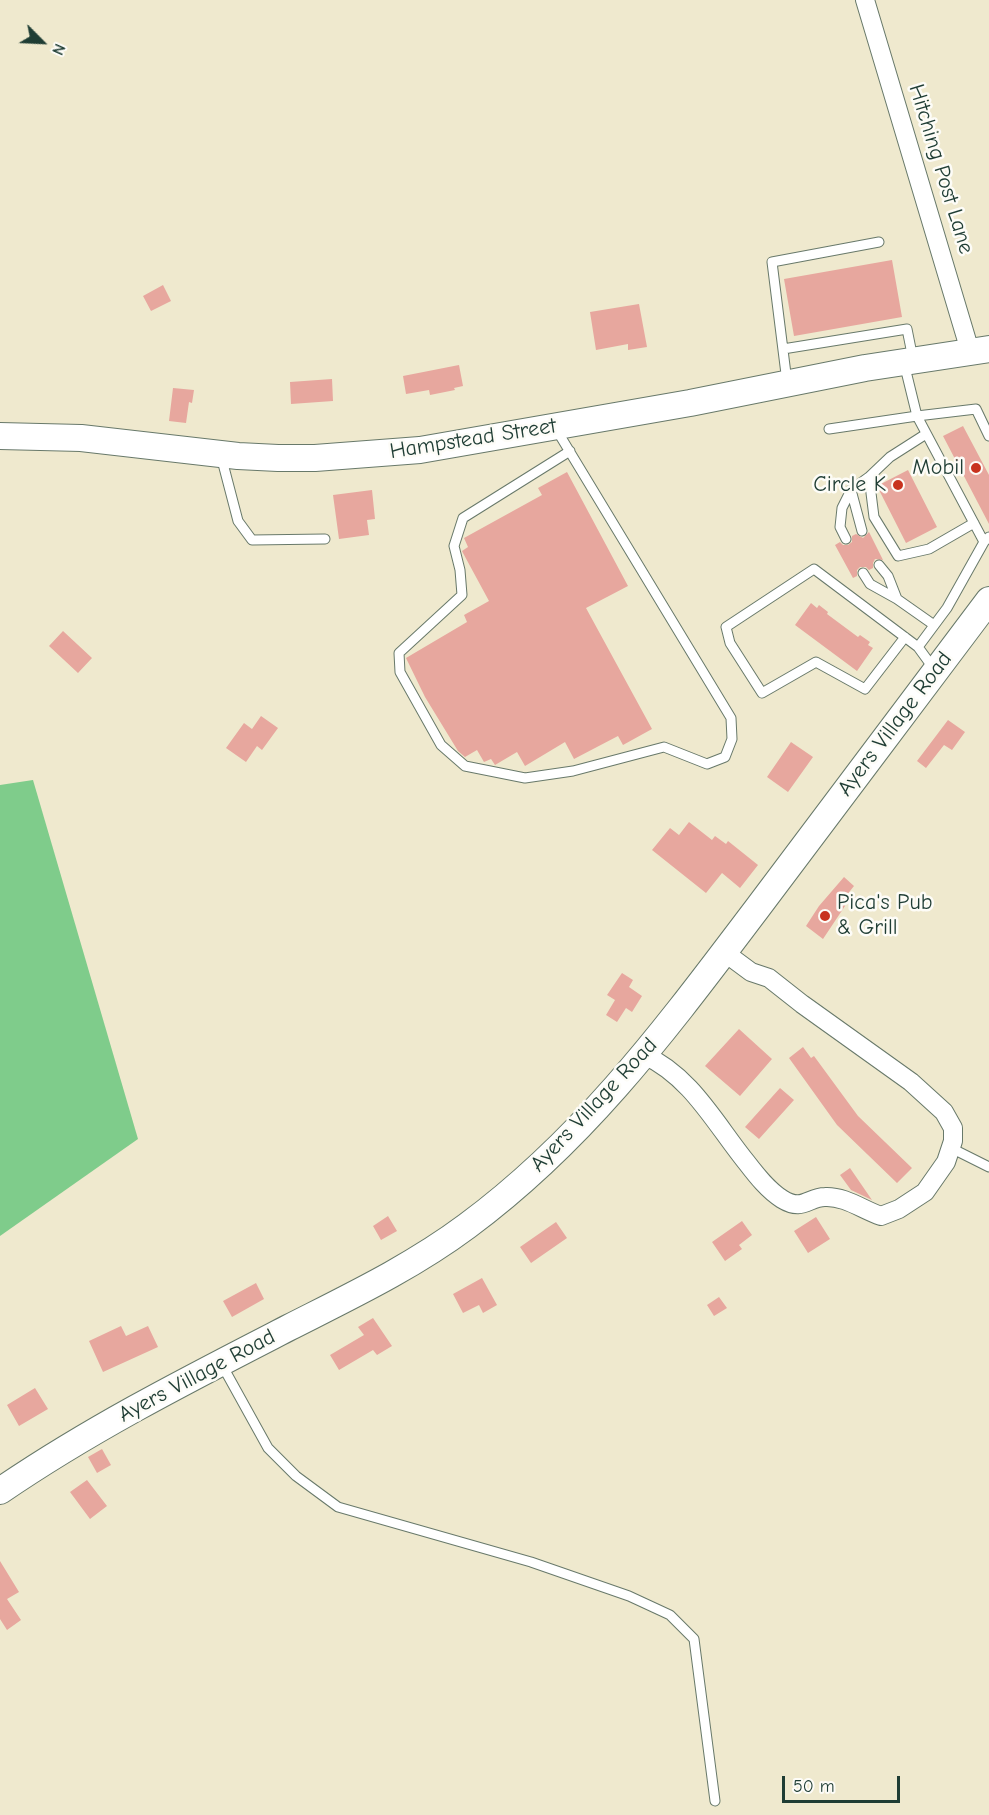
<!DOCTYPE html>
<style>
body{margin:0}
#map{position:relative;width:989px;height:1815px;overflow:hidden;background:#efe9ce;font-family:"Comic Neue",sans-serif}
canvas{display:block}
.north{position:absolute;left:12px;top:12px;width:60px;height:60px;-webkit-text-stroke:4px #fdfcf7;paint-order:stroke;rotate:114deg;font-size:16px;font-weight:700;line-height:24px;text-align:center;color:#1f3d34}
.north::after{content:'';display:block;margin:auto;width:21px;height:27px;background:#1f3d34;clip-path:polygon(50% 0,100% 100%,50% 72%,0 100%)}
.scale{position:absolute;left:782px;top:1776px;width:118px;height:27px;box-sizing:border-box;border:3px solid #1f3d34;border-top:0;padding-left:8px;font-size:18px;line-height:21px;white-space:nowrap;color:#1f3d34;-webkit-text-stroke:4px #fdfcf7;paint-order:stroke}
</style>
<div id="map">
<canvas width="989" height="1815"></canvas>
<div class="north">N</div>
<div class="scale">50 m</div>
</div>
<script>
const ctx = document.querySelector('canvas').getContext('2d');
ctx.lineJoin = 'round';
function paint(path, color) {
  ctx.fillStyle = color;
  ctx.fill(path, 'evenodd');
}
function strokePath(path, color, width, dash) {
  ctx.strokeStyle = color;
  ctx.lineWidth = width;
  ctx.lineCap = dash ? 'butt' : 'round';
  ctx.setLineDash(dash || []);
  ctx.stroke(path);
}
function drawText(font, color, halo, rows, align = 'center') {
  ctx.font = font + ' "Comic Neue",sans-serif';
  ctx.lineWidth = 5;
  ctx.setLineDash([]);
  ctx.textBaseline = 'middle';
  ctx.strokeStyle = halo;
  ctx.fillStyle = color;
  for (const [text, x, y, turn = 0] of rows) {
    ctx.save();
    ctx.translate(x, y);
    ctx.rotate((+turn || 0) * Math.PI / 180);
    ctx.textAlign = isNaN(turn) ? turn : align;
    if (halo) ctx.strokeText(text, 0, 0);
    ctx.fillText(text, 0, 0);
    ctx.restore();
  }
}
paint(new Path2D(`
 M 33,780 L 138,1139 L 0,1236 L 0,785 Z`), '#7fcc8b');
paint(new Path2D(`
 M 892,260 L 902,317 L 794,336 L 784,279 Z
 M 163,285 L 171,301 L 151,311 L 143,296 Z
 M 639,304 L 647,347 L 628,350 L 628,344 L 596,350 L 590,312 Z
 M 459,365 L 463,386 L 454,388 L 455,390 L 430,395 L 429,390 L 406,394 L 403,376 Z
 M 332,379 L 333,401 L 291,404 L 290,382 Z
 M 173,388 L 194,390 L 192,403 L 189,402 L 186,423 L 169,421 Z
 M 963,426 L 989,475 L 989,524 L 943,436 Z
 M 908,470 L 937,527 L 906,543 L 877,486 Z
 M 567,472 L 628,586 L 586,608 L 652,729 L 623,745 L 618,736 L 574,759 L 565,742 L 525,766 L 517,752 L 495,765 L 491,759 L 484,762 L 477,750 L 465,757 L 458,751 L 425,697 L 406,658 L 467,622 L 464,615 L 489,601 L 463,553 L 462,551 L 468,547 L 464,538 L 542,495 L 538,488 Z
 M 372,490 L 375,519 L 367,520 L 369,535 L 339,539 L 333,495 Z
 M 869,532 L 883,560 L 875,559 L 873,563 L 873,568 L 869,570 L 866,567 L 860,567 L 857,570 L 857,576 L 853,578 L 835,545 L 840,542 L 843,545 L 848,545 L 852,542 L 852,536 L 856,534 L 863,538 Z
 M 811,603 L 817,608 L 819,605 L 828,612 L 827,614 L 858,637 L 860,635 L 870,642 L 868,645 L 873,648 L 857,671 L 795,625 Z
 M 63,631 L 92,658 L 78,673 L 49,646 Z
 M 261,716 L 278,728 L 262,750 L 257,746 L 246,762 L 226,748 L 244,723 L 252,729 Z
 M 948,720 L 965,732 L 952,750 L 944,745 L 926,768 L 917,761 Z
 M 791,742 L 813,757 L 788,792 L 767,777 Z
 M 689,822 L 712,840 L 715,836 L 726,844 L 728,841 L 758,865 L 740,888 L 722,873 L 706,893 L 652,850 L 670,828 L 679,835 Z
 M 844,877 L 854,886 L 842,901 L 845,906 L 823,939 L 806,926 L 819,906 Z
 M 622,973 L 633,980 L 629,987 L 642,996 L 632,1012 L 626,1008 L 617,1022 L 606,1015 L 615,1000 L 607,995 Z
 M 739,1029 L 772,1059 L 740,1096 L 705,1066 Z
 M 803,1047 L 811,1058 L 814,1056 L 858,1116 L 912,1168 L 897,1183 L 837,1125 L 789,1058 Z
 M 780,1088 L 794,1100 L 759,1139 L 745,1127 Z
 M 850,1168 L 872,1200 L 851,1190 L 840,1175 Z
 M 388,1216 L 397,1231 L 381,1240 L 373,1226 Z
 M 816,1217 L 830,1239 L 808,1253 L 794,1231 Z
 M 742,1221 L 752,1235 L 739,1245 L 742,1249 L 725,1261 L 712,1242 Z
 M 556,1222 L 567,1238 L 531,1263 L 520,1247 Z
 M 482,1278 L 497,1305 L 483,1313 L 479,1305 L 463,1313 L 453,1294 Z
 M 256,1283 L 264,1299 L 232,1317 L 223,1301 Z
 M 719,1297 L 727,1308 L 714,1316 L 707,1305 Z
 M 373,1318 L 392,1346 L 377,1355 L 373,1350 L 339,1370 L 330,1355 L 364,1335 L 358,1327 Z
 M 121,1326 L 126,1336 L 148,1326 L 158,1347 L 103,1372 L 89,1341 Z
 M 35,1388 L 48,1409 L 19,1426 L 7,1405 Z
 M 102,1449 L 111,1465 L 97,1473 L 88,1457 Z
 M 87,1480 L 107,1506 L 90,1519 L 70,1492 Z
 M 0,1561 L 19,1592 L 7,1599 L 21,1620 L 7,1630 L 0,1619 Z`), '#e7a79e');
const service = new Path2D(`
 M 783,349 L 907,329 L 913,359
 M 904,363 L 917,416 L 976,409 L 989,436
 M 787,382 L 772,262 L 879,242
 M 556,429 L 731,718 L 732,739 L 725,757 L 707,764 L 664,747 L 573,771 L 525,778 L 465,766 L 441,745 L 400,672 L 399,653 L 462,595 L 460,570 L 454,546 L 463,518 L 570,451
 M 829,429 L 917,416 L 984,542 L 989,537
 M 926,434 L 890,457 L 869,477 L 874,517 L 898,556 L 929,549 L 974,523
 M 221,456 L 238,521 L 252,540 L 325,539
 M 851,490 L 862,531
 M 846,539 L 840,527 L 842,508 L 851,490 L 869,477
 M 879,565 L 888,576 L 897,599
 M 863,573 L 870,584 L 897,599 L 934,625
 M 905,637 L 865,689 L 816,662 L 762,693 L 730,643 L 726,627 L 814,569 L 918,647
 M 934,669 L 918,647 L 947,608 L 984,542
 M 951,1148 L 989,1167
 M 222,1365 L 268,1448 L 296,1476 L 338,1507 L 531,1562 L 629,1596 L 670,1615 L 694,1639 L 715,1801`);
const minor = new Path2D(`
 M 865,0 L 970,351
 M 644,1055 C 691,1076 716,1125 747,1163 C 757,1176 768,1190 782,1199 C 803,1212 808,1197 825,1197 C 845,1196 863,1210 881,1216 L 899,1209 L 925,1192 L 946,1162 L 953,1141 L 953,1128 L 944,1112 L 911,1082 L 802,1004 L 769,978 L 751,972 L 724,952`);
const secondary = new Path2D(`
 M 0,436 L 81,438 L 238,456 L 278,458 L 315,458 L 420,450 L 690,403 L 865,368 L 989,349
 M 0,1491 C 92,1428 191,1378 290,1327 C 351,1296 412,1267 467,1226 C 586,1138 668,1026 756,910 C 834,807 911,703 989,600`);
strokePath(service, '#68796a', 11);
strokePath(minor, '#68796a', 20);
strokePath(secondary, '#68796a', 28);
strokePath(service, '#fff', 9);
strokePath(minor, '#fff', 18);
strokePath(secondary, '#fff', 26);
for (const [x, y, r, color] of [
 [976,468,6,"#c8321e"],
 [898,485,6,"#c8321e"],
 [825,916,6,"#c8321e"]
]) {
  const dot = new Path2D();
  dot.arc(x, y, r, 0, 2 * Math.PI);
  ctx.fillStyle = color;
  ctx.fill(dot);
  strokePath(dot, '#fdfcf7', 2);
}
drawText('22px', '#1f3d34', '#fdfcf7', [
 ["Hitching Post Lane",941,169,73],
 ["Hampstead Street",473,439,-9],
 ["Ayers Village Road",895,724,-53],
 ["Ayers Village Road",594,1105,-47],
 ["Ayers Village Road",197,1376,-28]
]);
drawText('22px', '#1f3d34', '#fdfcf7', [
 ["Mobil",964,468],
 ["Circle K",886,485],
 ["Pica's Pub",837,903,"left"],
 ["& Grill",837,928,"left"]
], 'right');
</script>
